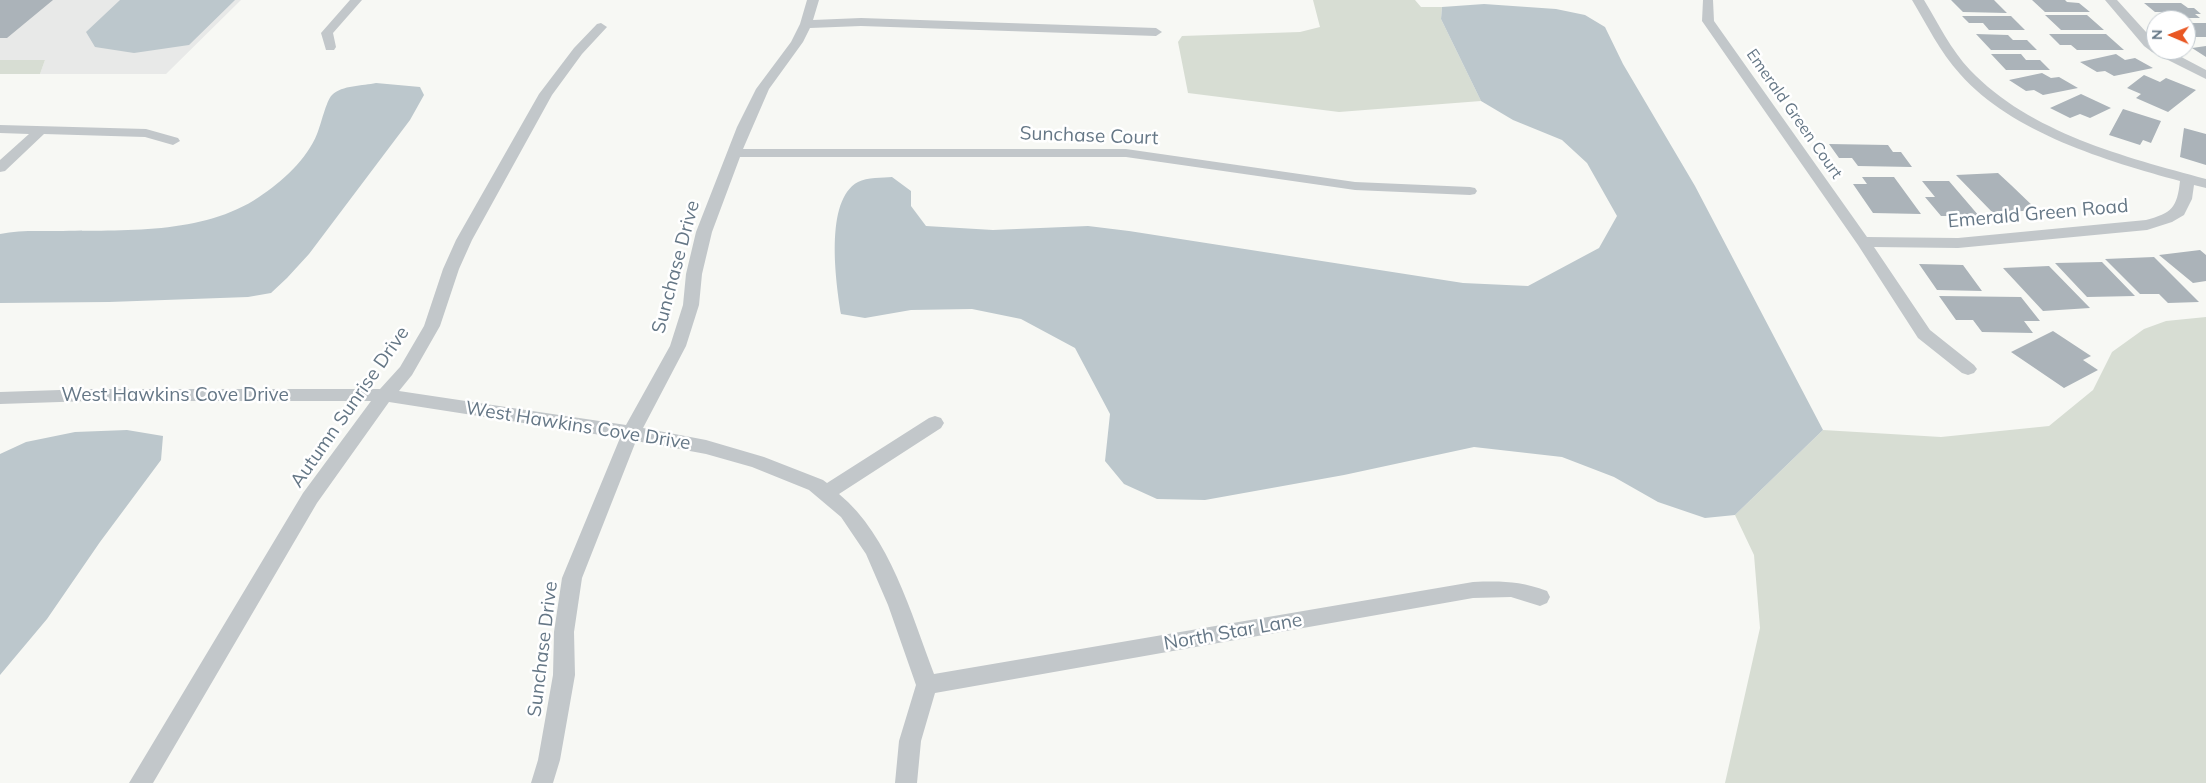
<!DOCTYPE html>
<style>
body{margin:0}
#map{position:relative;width:2206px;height:783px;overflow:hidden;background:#f7f8f4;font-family:Mulish,sans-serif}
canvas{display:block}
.north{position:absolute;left:2146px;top:10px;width:50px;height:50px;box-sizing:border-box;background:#fff;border:1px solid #c1c9cf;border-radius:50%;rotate:271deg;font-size:14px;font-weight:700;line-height:20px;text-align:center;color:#657786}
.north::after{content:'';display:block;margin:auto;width:18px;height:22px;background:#e95723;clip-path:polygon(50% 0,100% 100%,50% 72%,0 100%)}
</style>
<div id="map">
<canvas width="2206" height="783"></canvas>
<div class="north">N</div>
</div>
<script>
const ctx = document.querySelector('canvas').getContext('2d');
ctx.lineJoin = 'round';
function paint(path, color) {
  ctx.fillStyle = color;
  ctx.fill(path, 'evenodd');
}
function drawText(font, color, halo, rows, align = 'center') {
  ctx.font = font + ' Mulish,sans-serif';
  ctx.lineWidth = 5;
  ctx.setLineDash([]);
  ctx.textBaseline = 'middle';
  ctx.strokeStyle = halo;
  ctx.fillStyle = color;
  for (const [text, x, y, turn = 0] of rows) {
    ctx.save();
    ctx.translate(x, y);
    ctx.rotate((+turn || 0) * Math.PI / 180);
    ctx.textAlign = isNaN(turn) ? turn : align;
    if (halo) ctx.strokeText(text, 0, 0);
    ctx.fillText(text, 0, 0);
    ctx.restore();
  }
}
paint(new Path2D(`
 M 0,0 L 241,0 L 166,74 L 40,74 L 45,60 L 0,60 Z`), '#e8e9e8');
paint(new Path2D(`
 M 1313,0 L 1415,0 L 1421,7 L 1442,7 L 1441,19 L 1481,101 L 1339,112 L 1188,93 L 1178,42 L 1182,36 L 1300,32 L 1320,27 Z
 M 0,60 L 45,60 L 40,74 L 0,74 Z
 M 2206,317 L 2206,783 L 1725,783 L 1760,628 L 1754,555 L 1735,515 L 1823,430 L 1941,437 L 2049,426 L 2093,390 L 2112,352 L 2144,329 L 2166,321 Z`), '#d7ddd3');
paint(new Path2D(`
 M 120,0 L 235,0 L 189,45 L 134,53 L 95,47 L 86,32 Z
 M 1484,4 L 1556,9 L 1585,15 L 1605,27 L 1623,64 L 1695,186 L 1823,430 L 1735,515 L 1705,518 L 1658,502 L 1614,477 L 1562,457 L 1474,447 L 1344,475 L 1205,500 L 1157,499 L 1124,484 L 1105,461 L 1110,414 L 1075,348 L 1021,319 L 972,309 L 911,310 L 865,318 L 841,314 C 836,283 824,200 858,182 C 867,177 883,178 892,177 L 911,191 L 911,206 L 926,226 L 993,230 L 1088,226 L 1129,231 L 1463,283 L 1528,286 L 1599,248 L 1617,216 L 1587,163 L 1562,140 L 1513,120 L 1481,101 L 1441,19 L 1442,7 Z
 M 376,83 L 420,87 L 424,95 L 410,120 L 309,254 L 287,278 L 271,293 L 248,297 L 109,302 L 0,303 L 0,234 C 18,230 38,231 57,231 C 122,230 203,235 259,197 C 282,182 307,159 317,134 C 321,125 326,101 332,95 C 342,85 363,86 376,83 Z
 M 127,430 L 163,436 L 161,460 L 100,542 L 47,619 L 0,675 L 0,454 L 26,442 L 75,432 Z`), '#bcc7cc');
paint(new Path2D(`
 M 0,0 L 53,0 L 7,38 L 0,38 Z
 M 1951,0 L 1994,0 L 2007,13 L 1963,12 Z
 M 2032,0 L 2065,0 L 2067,2 L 2079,3 L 2090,12 L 2045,12 Z
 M 2144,3 L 2181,3 L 2188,8 L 2194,8 L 2201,14 L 2195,14 L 2200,18 L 2169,18 L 2161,12 L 2155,12 Z
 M 2045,15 L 2087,15 L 2104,30 L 2061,30 Z
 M 1962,16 L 2011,16 L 2025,30 L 1989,30 L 1983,23 L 1969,23 Z
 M 2186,23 L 2206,23 L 2206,37 L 2196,37 L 2186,31 Z
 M 1976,34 L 2008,35 L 2013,40 L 2027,40 L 2037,50 L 1991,50 Z
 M 2049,34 L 2106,34 L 2124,50 L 2077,50 L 2071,45 L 2060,45 Z
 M 2206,46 L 2206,57 L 2192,48 Z
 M 1991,54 L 2021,54 L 2026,60 L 2040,60 L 2050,70 L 2006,70 Z
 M 2116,54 L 2125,60 L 2135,58 L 2153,68 L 2114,76 L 2105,71 L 2097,72 L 2080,62 Z
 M 2042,73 L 2051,78 L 2059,77 L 2078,88 L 2043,95 L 2034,90 L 2026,91 L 2009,80 Z
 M 2144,75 L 2160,82 L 2166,78 L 2196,90 L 2168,112 L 2136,98 L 2141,94 L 2127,88 Z
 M 2081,94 L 2111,108 L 2090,118 L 2080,114 L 2070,118 L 2050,108 Z
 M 2123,109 L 2161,121 L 2151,143 L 2143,140 L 2140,145 L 2109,135 Z
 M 2184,128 L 2206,134 L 2206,165 L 2180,157 Z
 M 1829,144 L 1888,145 L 1893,152 L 1901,152 L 1912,167 L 1858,166 L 1852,158 L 1839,158 Z
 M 1998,173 L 2011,185 L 2037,210 L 1993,213 L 1956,175 Z
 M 1862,177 L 1894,177 L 1921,214 L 1873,213 L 1853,184 L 1867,184 Z
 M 1922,181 L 1949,181 L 1979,216 L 1941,216 L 1925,197 L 1935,197 Z
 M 2200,250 L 2206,255 L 2206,281 L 2193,283 L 2159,255 Z
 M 2154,257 L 2199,302 L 2168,303 L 2159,294 L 2140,294 L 2105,259 Z
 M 2102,262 L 2135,296 L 2087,297 L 2055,263 Z
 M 1919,264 L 1963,265 L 1982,291 L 1937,290 Z
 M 2049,266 L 2090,308 L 2043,311 L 2003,268 Z
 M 1939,296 L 2021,297 L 2040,321 L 2024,321 L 2033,333 L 1982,332 L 1973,320 L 1956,320 Z
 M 2053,331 L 2091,356 L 2083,360 L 2098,370 L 2064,388 L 2011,352 Z`), '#abb3b9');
paint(new Path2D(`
 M 350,0 L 362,0 L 333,33 L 336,47 L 334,50 L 326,50 L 321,33 Z
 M 807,0 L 819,0 L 813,20 L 861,18 L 1156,28 L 1162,32 L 1156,36 L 861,26 L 810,28 L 803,42 L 769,89 L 743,149 L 1126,149 L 1355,182 L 1470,187 L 1475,188 L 1477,191 L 1475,194 L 1470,195 L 1355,190 L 1126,157 L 740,157 L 712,232 L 702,274 L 699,305 L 686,346 L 643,428 L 706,440 L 764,457 L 823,480 L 827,483 L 929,418 L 935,416 L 941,418 L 944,423 L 941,428 L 839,494 C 890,536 911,614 934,674 L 1473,582 C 1502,581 1519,581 1547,591 L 1550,597 L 1547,603 L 1540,606 L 1511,597 L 1473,598 L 935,693 L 921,741 L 917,783 L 895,783 L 899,741 L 916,685 L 888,605 L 866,554 L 841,517 L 809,490 L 752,467 L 706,454 L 636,441 L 582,578 L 574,632 L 575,675 L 560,760 L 553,783 L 531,783 L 538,760 L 553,675 L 554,632 L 562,578 L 620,438 L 389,402 L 317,503 L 153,783 L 129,783 L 303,493 L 371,401 L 90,401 L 0,404 L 0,392 L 90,389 L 380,389 L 400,367 L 424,326 L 443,269 L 456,240 L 539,94 L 574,48 L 597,24 L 601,23 L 607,27 L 582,54 L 552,95 L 472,240 L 459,269 L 440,326 L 412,375 L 399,391 L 626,425 L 670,346 L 683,305 L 686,274 L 696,232 L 737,127 L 756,89 L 791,42 L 800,24 Z
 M 1703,0 L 1713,0 L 1714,21 L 1867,237 L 1958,238 L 2146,220 C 2172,213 2177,208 2180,181 C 2107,161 2012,133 1960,74 C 1940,52 1927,25 1912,0 L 1924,0 C 1938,23 1951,50 1970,70 C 2030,133 2125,157 2206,179 L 2206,188 L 2194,185 L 2192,199 L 2184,215 L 2172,222 L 2147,230 L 1958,248 L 1874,247 L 1930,330 L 1974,365 L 1977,369 L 1974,373 L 1968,375 L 1962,373 L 1918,338 L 1858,245 L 1702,21 Z
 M 2105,0 L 2117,0 L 2156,43 L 2156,50 L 2168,50 L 2206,70 L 2206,79 L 2152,52 L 2144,46 Z
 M 0,125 L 146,129 L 178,138 L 180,141 L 173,145 L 145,137 L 44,134 L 5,171 L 0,172 L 0,160 L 29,134 L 0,133 Z`), '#c2c7ca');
drawText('16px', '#657786', '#fff', [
 ["Emerald Green Court",1794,114,55]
]);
drawText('19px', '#657786', '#fff', [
 ["Sunchase Court",1089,136,2],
 ["Emerald Green Road",2038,214,-5],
 ["Sunchase Drive",676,267,-75],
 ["West Hawkins Cove Drive",175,395],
 ["Autumn Sunrise Drive",350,407,-55],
 ["West Hawkins Cove Drive",578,426,9],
 ["North Star Lane",1233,632,-10],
 ["Sunchase Drive",543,649,-83]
]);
</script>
